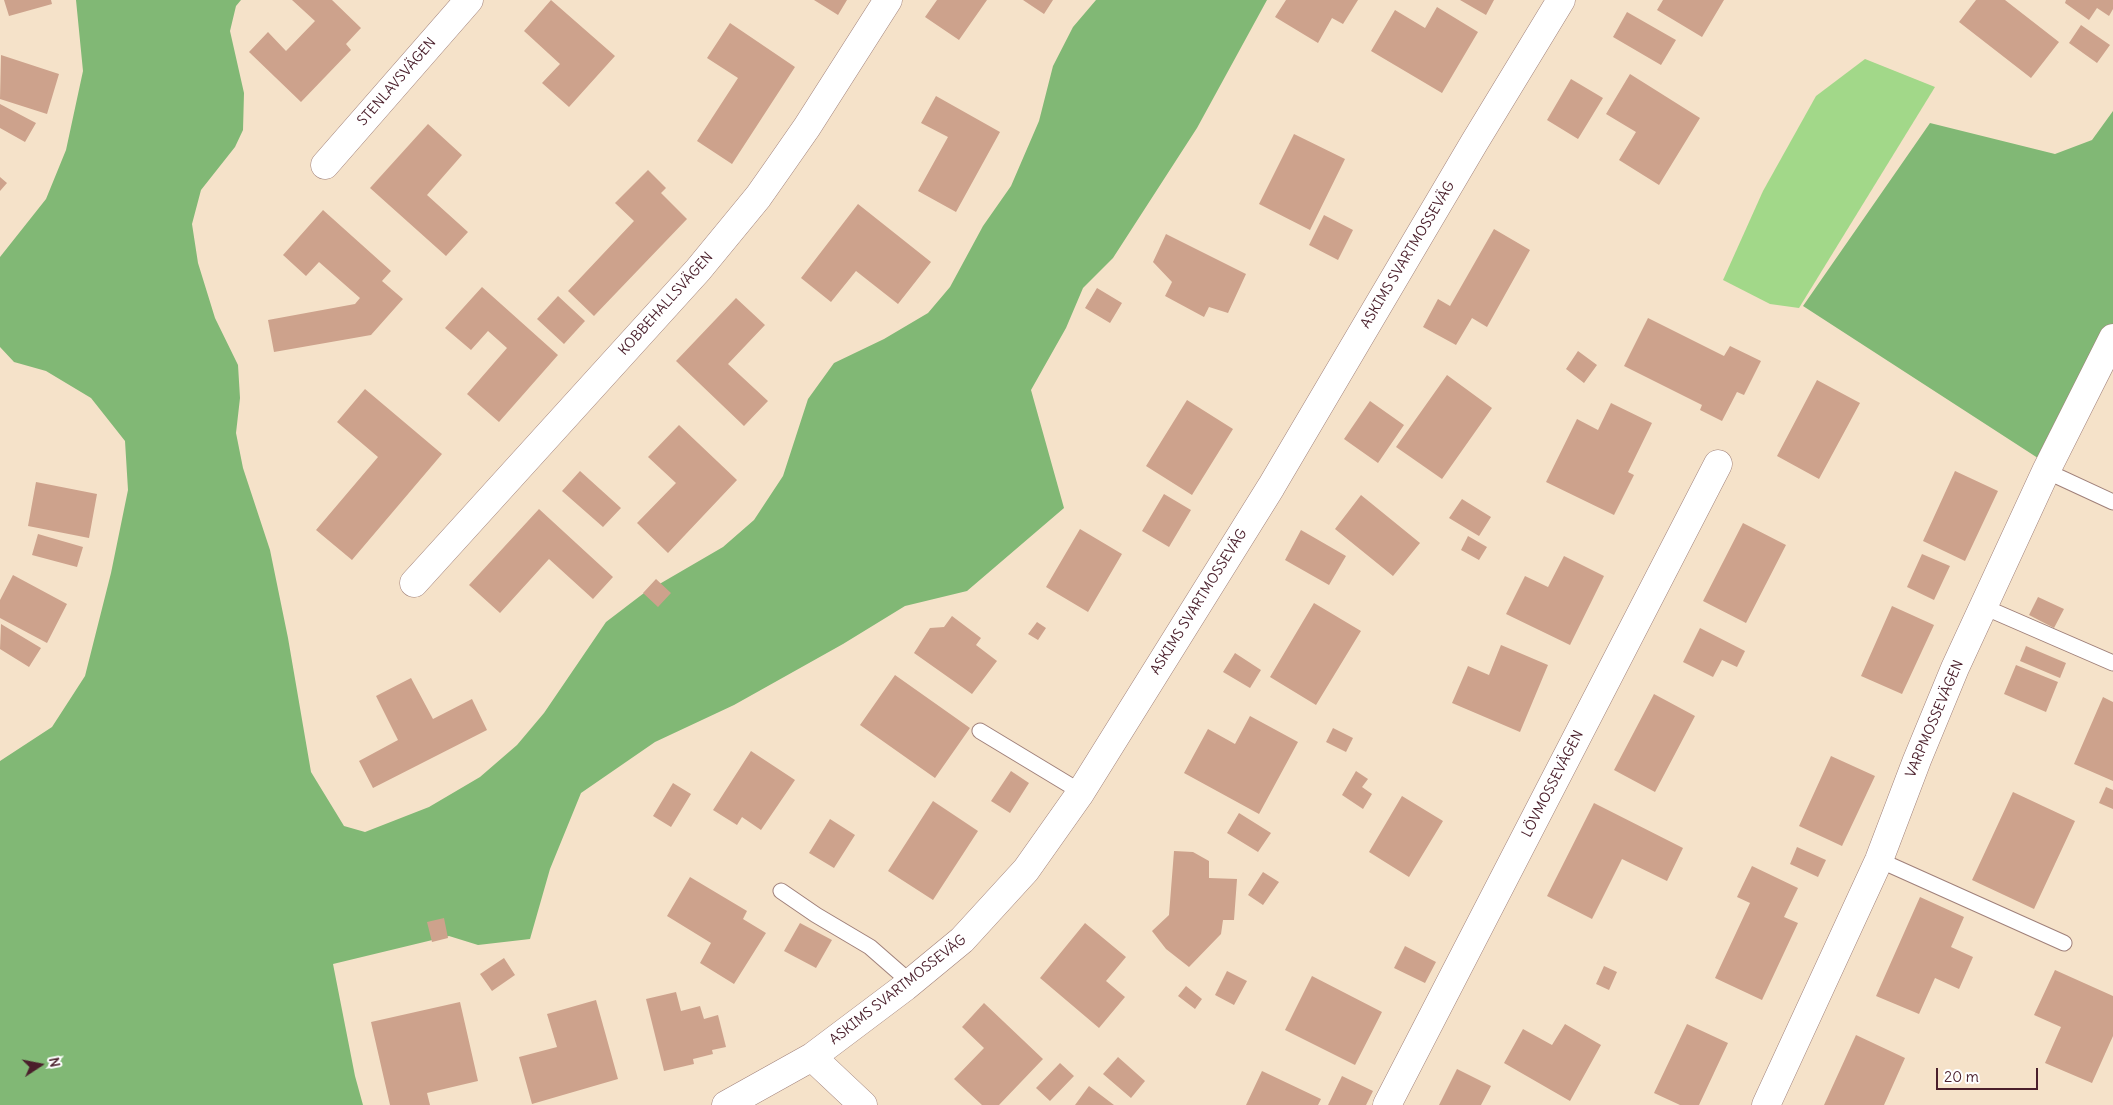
<!DOCTYPE html>
<meta charset="utf-8">
<style>
body{margin:0}
#map{position:relative;width:2113px;height:1105px;overflow:hidden;background:#f5e2c9;font-family:Delius,sans-serif}
canvas{display:block}
.north{position:absolute;left:15px;top:1040px;width:50px;height:50px;-webkit-text-stroke:4px #fff;paint-order:stroke;rotate:79deg;font-size:14px;font-weight:700;line-height:20px;text-align:center;color:#4a1f2b}
.north::after{content:'';display:block;margin:auto;width:18px;height:22px;background:#4a1f2b;clip-path:polygon(50% 0,100% 100%,50% 72%,0 100%)}
.scale{position:absolute;left:1936px;top:1068px;width:102px;height:22px;box-sizing:border-box;border:2px solid #4a1f2b;border-top:0;padding-left:6px;font-size:15px;line-height:18px;white-space:nowrap;color:#4a1f2b;-webkit-text-stroke:4px #fff;paint-order:stroke}
</style>
<div id="map">
<canvas width="2113" height="1105"></canvas>
<div class="north">N</div>
<div class="scale">20 m</div>
</div>
<script>
const ctx = document.querySelector('canvas').getContext('2d');
ctx.lineJoin = 'round';
function paint(path, color) {
  ctx.fillStyle = color;
  ctx.fill(path, 'evenodd');
}
function strokePath(path, color, width, dash) {
  ctx.strokeStyle = color;
  ctx.lineWidth = width;
  ctx.lineCap = dash ? 'butt' : 'round';
  ctx.setLineDash(dash || []);
  ctx.stroke(path);
}
function drawText(font, color, halo, rows, align = 'center') {
  ctx.font = font + ' Delius,sans-serif';
  ctx.lineWidth = 4;
  ctx.setLineDash([]);
  ctx.textBaseline = 'middle';
  ctx.strokeStyle = halo;
  ctx.fillStyle = color;
  for (const [text, x, y, turn = 0] of rows) {
    ctx.save();
    ctx.translate(x, y);
    ctx.rotate((+turn || 0) * Math.PI / 180);
    ctx.textAlign = isNaN(turn) ? turn : align;
    if (halo) ctx.strokeText(text, 0, 0);
    ctx.fillText(text, 0, 0);
    ctx.restore();
  }
}
paint(new Path2D(`
 M 1865,59 L 1935,87 L 1799,308 L 1770,304 L 1723,280 L 1763,191 L 1816,96 Z`), '#a2d889');
paint(new Path2D(`
 M 76,0 L 241,0 L 236,6 L 230,31 L 244,93 L 243,130 L 235,147 L 201,190 L 192,224 L 198,263 L 215,318 L 238,365 L 240,398 L 236,433 L 243,468 L 270,550 L 288,638 L 311,772 L 344,826 L 365,832 L 429,807 L 480,777 L 517,745 L 544,713 L 606,622 L 644,593 L 723,547 L 754,520 L 783,476 L 808,399 L 834,363 L 884,339 L 928,313 L 950,287 L 983,226 L 1011,186 L 1039,121 L 1053,66 L 1073,27 L 1096,0 L 1267,0 L 1197,128 L 1113,258 L 1083,288 L 1066,328 L 1031,390 L 1064,508 L 967,591 L 905,606 L 843,644 L 734,705 L 655,742 L 581,793 L 550,869 L 530,939 L 478,945 L 449,936 L 333,964 L 355,1076 L 363,1105 L 0,1105 L 0,761 L 52,727 L 85,676 L 111,573 L 128,490 L 125,441 L 91,398 L 46,371 L 14,362 L 0,347 L 0,257 L 46,199 L 66,150 L 83,71 Z
 M 2113,111 L 2113,324 L 2044,462 L 1803,306 L 1930,123 L 2055,154 L 2092,140 Z`), '#81b875');
paint(new Path2D(`
 M 4,0 L 51,0 L 52,4 L 9,16 Z
 M 292,0 L 332,0 L 361,28 L 346,44 L 351,50 L 301,102 L 249,52 L 268,32 L 286,51 L 315,21 Z
 M 551,0 L 615,56 L 569,107 L 542,83 L 560,64 L 524,31 Z
 M 814,0 L 847,0 L 838,15 Z
 M 937,0 L 987,0 L 959,40 L 925,17 Z
 M 1023,0 L 1053,0 L 1044,14 Z
 M 1286,0 L 1358,0 L 1343,24 L 1332,18 L 1318,43 L 1275,17 Z
 M 1460,0 L 1494,0 L 1486,15 Z
 M 1663,0 L 1724,0 L 1702,37 L 1657,10 Z
 M 1976,0 L 2005,0 L 2059,42 L 2031,78 L 1959,22 Z
 M 2066,0 L 2113,0 L 2113,9 L 2109,16 L 2097,8 L 2089,20 L 2065,3 Z
 M 1437,7 L 1478,32 L 1442,93 L 1371,51 L 1395,10 L 1425,28 Z
 M 1627,12 L 1676,40 L 1661,65 L 1613,37 Z
 M 730,23 L 795,67 L 732,164 L 697,141 L 738,78 L 707,58 Z
 M 2081,25 L 2110,45 L 2097,63 L 2069,43 Z
 M 1,55 L 59,74 L 47,114 L 0,99 Z
 M 1630,74 L 1700,118 L 1659,185 L 1619,160 L 1636,132 L 1606,114 Z
 M 1571,79 L 1603,98 L 1578,139 L 1547,120 Z
 M 936,96 L 1000,132 L 956,212 L 918,191 L 948,137 L 921,123 Z
 M 0,104 L 36,123 L 25,142 L 0,128 Z
 M 428,124 L 462,155 L 427,195 L 468,232 L 446,256 L 370,188 Z
 M 1294,134 L 1345,159 L 1310,230 L 1259,204 Z
 M 648,170 L 666,188 L 661,193 L 687,219 L 594,316 L 568,291 L 634,221 L 615,203 Z
 M 0,177 L 7,183 L 0,191 Z
 M 858,204 L 931,262 L 898,304 L 856,271 L 831,302 L 801,278 Z
 M 323,210 L 391,271 L 382,281 L 403,299 L 371,335 L 274,352 L 268,320 L 355,304 L 360,298 L 319,262 L 306,276 L 283,255 Z
 M 1324,215 L 1353,230 L 1338,260 L 1309,245 Z
 M 1494,229 L 1530,250 L 1487,327 L 1472,318 L 1456,345 L 1423,327 L 1438,299 L 1450,306 Z
 M 1166,234 L 1246,274 L 1228,313 L 1209,307 L 1204,317 L 1165,296 L 1172,282 L 1153,262 Z
 M 482,287 L 558,355 L 499,422 L 467,394 L 507,348 L 488,331 L 471,350 L 445,328 Z
 M 1097,288 L 1122,303 L 1110,323 L 1085,308 Z
 M 558,296 L 585,321 L 564,344 L 537,319 Z
 M 736,298 L 765,325 L 728,364 L 768,401 L 744,426 L 676,361 Z
 M 1648,318 L 1724,356 L 1730,346 L 1761,361 L 1744,395 L 1737,392 L 1722,421 L 1700,410 L 1702,405 L 1624,366 Z
 M 1578,351 L 1597,365 L 1584,383 L 1566,369 Z
 M 1447,375 L 1492,408 L 1442,479 L 1396,447 Z
 M 1817,380 L 1860,403 L 1819,479 L 1777,456 Z
 M 365,389 L 442,454 L 352,560 L 316,530 L 378,457 L 337,422 Z
 M 1187,400 L 1233,429 L 1192,495 L 1146,466 Z
 M 1370,401 L 1404,425 L 1378,463 L 1344,439 Z
 M 1611,403 L 1652,423 L 1628,472 L 1634,475 L 1614,515 L 1546,482 L 1577,419 L 1598,430 Z
 M 679,425 L 737,480 L 668,553 L 637,523 L 676,483 L 648,457 Z
 M 580,471 L 621,508 L 603,527 L 562,491 Z
 M 1955,471 L 1998,491 L 1965,561 L 1923,541 Z
 M 36,482 L 97,494 L 89,538 L 28,526 Z
 M 1164,494 L 1191,510 L 1169,547 L 1142,531 Z
 M 1361,495 L 1420,543 L 1393,576 L 1335,529 Z
 M 1462,499 L 1491,517 L 1479,536 L 1449,518 Z
 M 539,509 L 613,577 L 593,599 L 549,559 L 500,613 L 469,585 Z
 M 1743,523 L 1786,545 L 1746,623 L 1703,601 Z
 M 1080,529 L 1122,554 L 1088,612 L 1046,587 Z
 M 1301,530 L 1346,556 L 1329,585 L 1285,560 Z
 M 38,534 L 83,547 L 77,567 L 32,555 Z
 M 1468,536 L 1487,547 L 1479,560 L 1461,550 Z
 M 1922,554 L 1950,566 L 1934,600 L 1907,587 Z
 M 1564,556 L 1604,576 L 1570,645 L 1506,614 L 1525,576 L 1548,587 Z
 M 13,575 L 67,604 L 47,643 L 0,618 L 0,600 Z
 M 656,579 L 671,593 L 658,607 L 643,593 Z
 M 2038,597 L 2064,609 L 2054,628 L 2029,615 Z
 M 1314,603 L 1361,631 L 1316,705 L 1270,677 Z
 M 1892,606 L 1934,625 L 1902,694 L 1861,676 Z
 M 952,616 L 981,638 L 976,645 L 997,661 L 972,694 L 914,653 L 930,628 L 944,627 Z
 M 1037,622 L 1046,628 L 1038,640 L 1028,634 Z
 M 1,624 L 41,648 L 29,667 L 0,649 Z
 M 1700,628 L 1745,651 L 1737,667 L 1722,660 L 1713,677 L 1683,662 Z
 M 1501,645 L 1548,665 L 1520,732 L 1452,703 L 1468,666 L 1489,675 Z
 M 2026,646 L 2066,663 L 2060,678 L 2020,661 Z
 M 1235,653 L 1261,670 L 1250,688 L 1223,672 Z
 M 2016,665 L 2058,682 L 2046,712 L 2004,694 Z
 M 895,675 L 970,728 L 935,778 L 860,725 Z
 M 411,678 L 433,719 L 472,699 L 487,730 L 373,788 L 359,761 L 398,740 L 376,696 Z
 M 1654,694 L 1695,716 L 1655,792 L 1614,770 Z
 M 2103,697 L 2113,702 L 2113,781 L 2074,764 Z
 M 1250,716 L 1298,742 L 1259,814 L 1184,773 L 1208,729 L 1235,744 Z
 M 1333,728 L 1353,738 L 1346,752 L 1326,742 Z
 M 751,751 L 795,780 L 761,830 L 742,817 L 737,825 L 713,810 Z
 M 1831,756 L 1875,776 L 1842,846 L 1799,826 Z
 M 1011,771 L 1029,783 L 1010,813 L 991,801 Z
 M 1356,771 L 1368,779 L 1362,787 L 1372,794 L 1363,809 L 1342,795 Z
 M 673,783 L 691,794 L 671,827 L 653,816 Z
 M 2106,787 L 2113,790 L 2113,809 L 2099,803 Z
 M 2013,792 L 2075,821 L 2034,909 L 1972,880 Z
 M 1402,796 L 1443,821 L 1409,877 L 1369,852 Z
 M 933,801 L 978,831 L 933,900 L 888,871 Z
 M 1594,803 L 1683,848 L 1667,881 L 1622,859 L 1592,919 L 1547,896 Z
 M 1239,813 L 1271,833 L 1258,852 L 1227,833 Z
 M 830,819 L 855,835 L 834,868 L 809,853 Z
 M 1797,847 L 1826,860 L 1818,877 L 1790,864 Z
 M 1174,851 L 1193,852 L 1209,861 L 1209,878 L 1237,879 L 1234,920 L 1223,920 L 1221,934 L 1189,967 L 1166,949 L 1152,931 L 1169,915 Z
 M 1752,866 L 1798,888 L 1784,917 L 1798,923 L 1762,1000 L 1715,978 L 1750,903 L 1737,897 Z
 M 1263,872 L 1279,882 L 1263,905 L 1248,895 Z
 M 690,877 L 747,911 L 743,919 L 766,933 L 734,984 L 700,963 L 711,943 L 667,916 Z
 M 1920,897 L 1964,917 L 1951,947 L 1973,957 L 1959,989 L 1935,978 L 1919,1014 L 1876,996 Z
 M 444,918 L 448,938 L 432,942 L 427,922 Z
 M 800,923 L 832,940 L 816,968 L 784,951 Z
 M 1085,923 L 1126,957 L 1106,981 L 1125,997 L 1099,1028 L 1040,978 Z
 M 1405,946 L 1436,962 L 1425,983 L 1394,968 Z
 M 504,958 L 515,975 L 492,991 L 480,974 Z
 M 1604,966 L 1617,972 L 1609,990 L 1596,984 Z
 M 2055,970 L 2113,996 L 2113,1036 L 2092,1083 L 2045,1063 L 2061,1027 L 2034,1015 Z
 M 1227,971 L 1247,981 L 1234,1005 L 1215,995 Z
 M 1312,976 L 1382,1012 L 1355,1065 L 1285,1030 Z
 M 1186,986 L 1202,999 L 1195,1009 L 1178,996 Z
 M 676,992 L 681,1011 L 700,1006 L 704,1019 L 718,1015 L 726,1047 L 712,1050 L 713,1054 L 693,1059 L 694,1064 L 664,1071 L 646,999 Z
 M 596,1000 L 618,1079 L 532,1104 L 519,1057 L 557,1047 L 547,1014 Z
 M 460,1002 L 478,1081 L 427,1093 L 430,1105 L 390,1105 L 371,1022 Z
 M 984,1003 L 1043,1059 L 999,1105 L 982,1105 L 954,1079 L 984,1048 L 962,1027 Z
 M 1565,1024 L 1601,1045 L 1570,1101 L 1504,1063 L 1523,1029 L 1552,1045 Z
 M 1687,1024 L 1728,1043 L 1699,1105 L 1680,1105 L 1654,1093 Z
 M 1856,1035 L 1905,1058 L 1884,1105 L 1824,1105 Z
 M 1118,1057 L 1145,1081 L 1131,1098 L 1103,1074 Z
 M 1060,1063 L 1074,1076 L 1050,1101 L 1036,1088 Z
 M 1457,1069 L 1491,1086 L 1481,1105 L 1439,1105 Z
 M 1262,1071 L 1321,1099 L 1318,1105 L 1246,1105 Z
 M 1342,1076 L 1373,1091 L 1366,1105 L 1328,1105 Z
 M 1089,1086 L 1114,1105 L 1075,1105 Z`), '#cda28c');
const lane = new Path2D(`
 M 2046,471 L 2113,502
 M 1984,607 L 2113,663
 M 980,731 L 1081,792
 M 1879,860 L 2064,943
 M 781,891 L 816,915 L 870,947 L 910,982`);
const street = new Path2D(`
 M 325,165 L 469,0
 M 414,583 L 698,270 L 758,197 L 777,170 L 807,127 L 888,0
 M 812,1057 L 863,1105
 M 726,1105 L 812,1057 L 905,987 L 962,940 L 1026,870 L 1079,795 L 1271,487 L 1474,143 L 1561,0
 M 1387,1105 L 1718,464
 M 1766,1105 L 1879,860 L 1917,760 L 1955,668 L 2046,471 L 2113,338`);
strokePath(lane, '#a0807a', 17);
strokePath(street, '#a0807a', 29);
strokePath(lane, '#fff', 15);
strokePath(street, '#fff', 28);
drawText('14px', '#4a1f2b', '#fff', [
 ["STENLAVSVÄGEN",397,82,-49],
 ["ASKIMS SVARTMOSSEVÄG",1408,255,-59],
 ["KOBBEHALLSVÄGEN",666,304,-48],
 ["ASKIMS SVARTMOSSEVÄG",1199,602,-58],
 ["VARPMOSSEVÄGEN",1935,719,-67],
 ["LÖVMOSSEVÄGEN",1553,784,-63],
 ["ASKIMS SVARTMOSSEVÄG",898,990,-38]
]);
</script>
